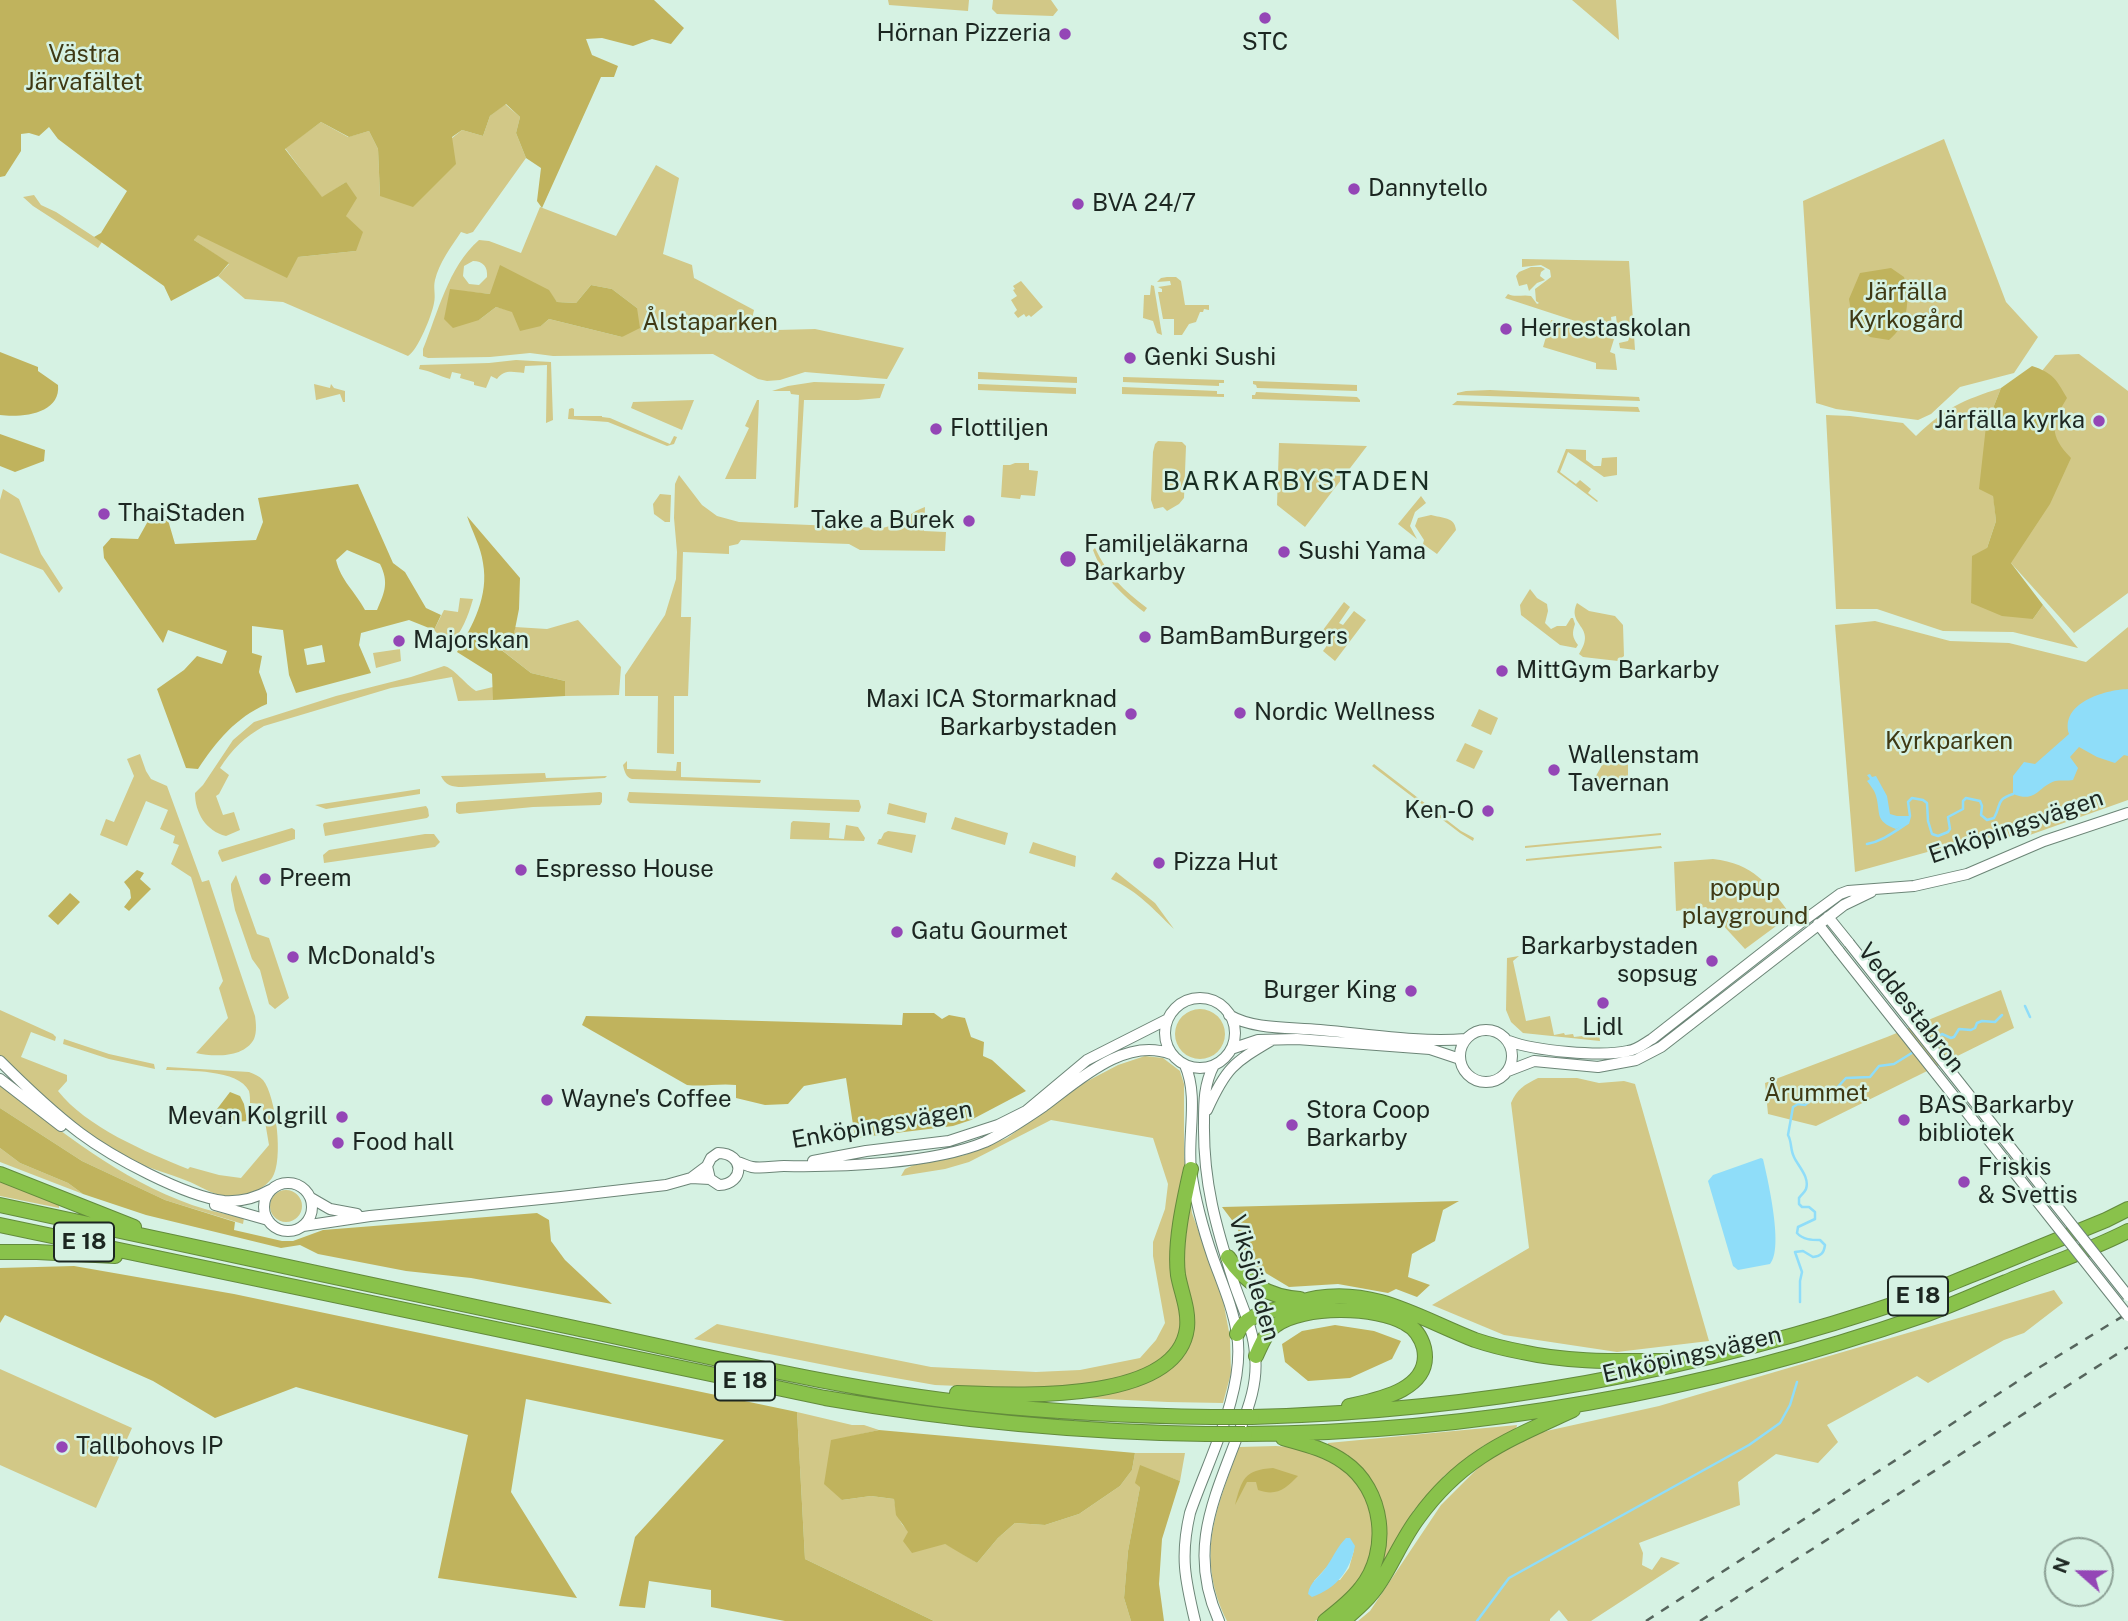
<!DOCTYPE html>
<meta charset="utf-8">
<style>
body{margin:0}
#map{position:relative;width:2128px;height:1621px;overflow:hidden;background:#d6f2e3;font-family:"Public Sans",sans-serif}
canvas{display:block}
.north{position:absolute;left:2044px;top:1537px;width:70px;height:70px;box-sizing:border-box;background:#d6f2e3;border:2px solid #8ca095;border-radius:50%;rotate:291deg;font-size:19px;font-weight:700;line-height:28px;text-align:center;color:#1c2621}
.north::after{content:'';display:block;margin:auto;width:24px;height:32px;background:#9446b6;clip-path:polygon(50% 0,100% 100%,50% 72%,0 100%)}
</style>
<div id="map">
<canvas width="2128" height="1621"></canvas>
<div class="north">N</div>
</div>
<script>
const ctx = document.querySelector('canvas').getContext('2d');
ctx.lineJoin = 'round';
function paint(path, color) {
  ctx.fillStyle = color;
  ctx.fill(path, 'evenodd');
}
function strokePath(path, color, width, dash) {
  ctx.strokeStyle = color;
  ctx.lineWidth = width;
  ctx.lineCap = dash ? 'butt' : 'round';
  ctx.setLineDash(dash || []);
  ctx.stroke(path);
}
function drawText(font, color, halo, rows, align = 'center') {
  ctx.font = font + ' "Public Sans",sans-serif';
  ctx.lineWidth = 5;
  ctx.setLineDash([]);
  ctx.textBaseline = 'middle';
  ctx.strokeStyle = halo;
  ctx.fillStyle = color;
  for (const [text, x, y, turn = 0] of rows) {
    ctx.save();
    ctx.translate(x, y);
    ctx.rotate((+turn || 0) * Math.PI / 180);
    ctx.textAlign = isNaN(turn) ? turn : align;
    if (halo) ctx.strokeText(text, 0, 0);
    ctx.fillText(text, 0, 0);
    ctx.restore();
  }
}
paint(new Path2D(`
 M 888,0 L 969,0 L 968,11 L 889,5 Z
 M 993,0 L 1051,0 L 1058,10 L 1053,16 L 997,14 L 992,9 Z
 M 1572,0 L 1616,0 L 1619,40 Z
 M 505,104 L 520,117 L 516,133 L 526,158 L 473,232 L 467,234 L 461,232 C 451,247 439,263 435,280 C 433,288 436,295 434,303 C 432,315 418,350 408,356 L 283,302 L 245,299 L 218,276 L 229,264 L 194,240 L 198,234 L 298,257 L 356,251 L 346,216 L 346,182 L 322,198 L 285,148 L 321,122 L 348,137 L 369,131 L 378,149 L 380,196 L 462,130 L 483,136 L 490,116 Z
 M 1944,139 L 2006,302 L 2038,337 L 2014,373 L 1960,387 L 1931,414 L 1918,420 L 1836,409 L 1816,403 L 1803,201 Z
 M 656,165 L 679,178 L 663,254 L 692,265 L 694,278 L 754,310 L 752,319 L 777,330 L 815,329 L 904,348 L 887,379 L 805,372 L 780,380 L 767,381 L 758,379 L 713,354 L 553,356 L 530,353 L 490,357 L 428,358 L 423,356 L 423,349 C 438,313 448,267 479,240 L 489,241 L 521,253 L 540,207 L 616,236 ZM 473,261 C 483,261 488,267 487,277 L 479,285 L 469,284 L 463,276 L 464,266 ZM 591,285 L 612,289 L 637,308 L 622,337 L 549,319 L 541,326 L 512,311 L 496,307 L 479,320 L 450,290 L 490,294 L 548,290 L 557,302 L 576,303 Z
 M 34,195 L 41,205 L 56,212 L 102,242 L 98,248 L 33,206 L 23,197 Z
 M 1522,259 L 1629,261 L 1635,350 L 1620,348 L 1619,343 L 1628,341 L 1630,336 L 1626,332 L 1626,328 L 1617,325 L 1616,316 L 1611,317 L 1612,326 L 1606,331 L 1505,298 L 1508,294 C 1516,298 1522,294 1531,296 L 1537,304 L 1539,303 L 1536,301 L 1535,289 L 1551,277 L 1550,270 L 1541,265 L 1522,267 Z
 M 1531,267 L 1541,267 L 1545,269 L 1541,272 L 1540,276 L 1545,280 L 1537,283 L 1529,291 L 1527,284 L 1519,286 L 1516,276 L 1519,272 Z
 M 1167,277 L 1176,277 L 1181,281 L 1185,305 L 1209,305 L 1209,310 L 1204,309 L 1203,312 L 1200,312 L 1196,322 L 1189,324 L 1182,335 L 1174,335 L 1174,319 L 1163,319 L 1158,292 L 1162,292 L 1162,289 L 1158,287 L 1171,285 L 1170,281 L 1157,282 L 1161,278 Z
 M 1021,281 L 1043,307 L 1031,317 L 1029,315 L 1026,317 L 1024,314 L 1018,318 L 1014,313 L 1017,310 L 1011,300 L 1017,296 L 1013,290 L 1015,289 L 1013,286 Z
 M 1151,285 L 1154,286 L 1162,335 L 1157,333 L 1153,321 L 1143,318 L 1144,295 L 1150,295 Z
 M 1551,320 L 1614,339 L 1610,352 L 1615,354 L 1617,370 L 1596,369 L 1596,363 L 1543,347 Z
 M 2079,354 L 2128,391 L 2128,593 L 2074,633 L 2011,563 L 2009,411 L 2055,355 Z
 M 516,360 L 551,362 L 553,420 L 546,423 L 547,365 L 525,366 L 524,373 C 513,372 504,369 497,379 L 491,376 L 486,388 L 474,385 L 474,382 L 460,378 L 461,374 L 452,372 L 450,379 C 439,376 431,371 419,369 L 420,365 L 489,363 Z
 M 978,372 L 1077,377 L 1077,383 L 978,379 Z
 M 1123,377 L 1224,380 L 1224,383 L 1219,383 L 1219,386 L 1123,382 Z
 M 1253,381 L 1357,385 L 1357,391 L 1257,388 L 1256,385 L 1253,384 Z
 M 814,382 L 885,384 L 880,398 L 858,400 L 804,400 L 798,507 L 794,508 L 799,395 L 791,394 L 790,391 L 772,391 L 788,386 Z
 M 314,384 L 330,388 L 331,384 L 334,388 L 345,391 L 345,402 L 343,402 L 340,394 L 316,400 Z
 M 978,384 L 1076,388 L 1076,394 L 978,390 Z
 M 1122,387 L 1217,391 L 1217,394 L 1224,394 L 1224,397 L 1122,394 Z
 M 2001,388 L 1986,426 L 1996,521 L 1987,548 L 2033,619 L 2043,605 L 2078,648 L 2013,632 L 1943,631 L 1877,609 L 1836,609 L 1826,415 L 1850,416 L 1903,423 L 1916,436 C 1945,408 1963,400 2001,388 Z
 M 1490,390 L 1639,397 L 1640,401 L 1457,395 L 1457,393 L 1466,391 Z
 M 1256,392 L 1357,397 L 1360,400 L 1360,402 L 1252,399 L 1252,395 L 1255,395 Z
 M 694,400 L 682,430 L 631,408 L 633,402 Z
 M 757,400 L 759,400 L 756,479 L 725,479 L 749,428 L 745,426 Z
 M 1457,401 L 1638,407 L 1640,412 L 1452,405 Z
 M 572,408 L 574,409 L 574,416 L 602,416 L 602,417 L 610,418 L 670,444 L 674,436 L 677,437 L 674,444 L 667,446 L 608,422 L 568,419 L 569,409 Z
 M 1158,441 L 1182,442 L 1186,446 L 1184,498 L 1179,504 L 1167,511 L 1163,507 L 1154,509 L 1151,500 L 1153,452 L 1155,444 Z
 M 1279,443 L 1367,446 L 1305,527 L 1277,505 Z
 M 1566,449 L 1586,450 L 1586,460 L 1594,466 L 1601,466 L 1602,458 L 1617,457 L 1617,475 L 1604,477 L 1568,452 L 1560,472 L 1576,484 L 1580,480 L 1591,489 L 1588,493 L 1598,501 L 1597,502 L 1557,472 Z
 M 1015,463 L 1029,463 L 1029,470 L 1038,471 L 1035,496 L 1021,495 L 1020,499 L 1001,497 L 1003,465 L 1010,465 Z
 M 679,475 L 702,505 L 717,516 L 739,522 L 882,528 C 902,524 908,513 925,507 L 924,531 L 946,532 L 945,551 L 860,550 L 849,544 L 741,540 L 738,544 L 729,546 L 729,554 L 683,552 L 681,617 L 691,617 L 688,696 L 674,696 L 674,754 L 657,753 L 658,696 L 625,696 L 625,675 L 665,615 L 676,579 L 677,552 L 674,518 L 675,484 Z
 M 3,489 L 19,499 L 41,554 L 63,588 L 59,593 L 43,570 L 0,553 L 0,500 Z
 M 660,494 L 671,495 L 670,522 L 665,522 L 654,514 L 653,504 Z
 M 1421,496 L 1426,503 L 1415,512 L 1410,526 L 1417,539 L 1398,524 Z
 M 1431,515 C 1442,518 1455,517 1456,530 L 1437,554 L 1423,544 L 1424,540 L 1415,526 L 1418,518 Z
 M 1095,548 C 1107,574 1124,591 1147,608 L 1144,612 C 1121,594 1103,577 1093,550 Z
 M 1530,589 L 1537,598 L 1547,604 L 1548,611 L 1545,623 L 1551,629 L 1557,626 L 1566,626 L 1571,618 L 1573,618 L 1575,624 C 1572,633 1572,637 1578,645 L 1576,648 L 1560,645 L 1521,615 L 1520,605 Z
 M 460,598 L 473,599 C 468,617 462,632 449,646 L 434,630 L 444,610 L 458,612 Z
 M 1344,602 L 1350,607 L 1339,623 L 1343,625 L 1354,611 L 1366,620 L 1335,661 L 1323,651 L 1328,644 L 1324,641 L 1320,646 L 1314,642 Z
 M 1577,603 L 1589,611 L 1615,616 L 1623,625 L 1624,656 L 1618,661 L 1583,657 L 1579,654 C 1598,626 1566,626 1577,603 Z
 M 578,620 L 621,667 L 619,695 L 565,696 L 565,681 L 531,673 L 494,644 L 513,639 L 515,627 L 547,629 Z
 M 1875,621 L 1950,641 L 2009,643 L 2086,662 L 2128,627 L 2128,800 L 2027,836 L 1978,838 L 1855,872 L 1835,625 Z
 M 400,649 L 401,661 L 376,668 L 373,653 Z
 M 444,666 C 454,668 465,684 476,691 L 493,687 L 493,700 L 458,701 L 452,677 L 391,688 L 264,726 C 245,737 232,749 220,768 L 229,775 L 219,794 L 216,796 L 223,815 L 234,812 L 240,830 L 226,836 C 206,831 195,813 195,793 L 203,785 L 233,740 L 254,722 L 336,696 L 411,677 Z
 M 1479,709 L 1498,718 L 1491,735 L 1471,726 Z
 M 1465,743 L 1483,751 L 1474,769 L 1456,761 Z
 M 140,754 L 146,771 L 151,779 L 167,786 L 202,882 L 209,880 L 255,1016 C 256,1023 257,1032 254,1039 C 244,1058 214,1057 196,1053 L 228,1018 L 219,988 L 223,981 L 191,877 L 171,864 L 179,845 L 173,843 L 175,836 L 160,829 L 168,810 L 146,801 L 127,846 L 100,835 L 106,819 L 114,822 L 134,776 L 127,759 Z
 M 1619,757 L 1618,763 L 1628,762 L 1628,778 L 1617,779 L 1617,785 L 1592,787 L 1592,783 L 1606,758 Z
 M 627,761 L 627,769 L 676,771 L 677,762 L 681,762 L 681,777 L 761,780 L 760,783 L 632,779 C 626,778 624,770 623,765 Z
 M 1374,764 L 1461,831 L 1474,838 L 1473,841 L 1460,833 L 1372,766 Z
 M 545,773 L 546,778 L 607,776 L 605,778 L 462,787 C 452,787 445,785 441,776 Z
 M 420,789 L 420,794 L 326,809 L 315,805 Z
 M 600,792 L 602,793 L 602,802 L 600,805 L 533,807 L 459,814 L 456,812 L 456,804 L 458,802 Z
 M 629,792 L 859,800 L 861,807 L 859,812 L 630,803 L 627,800 Z
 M 889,803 L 927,813 L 925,823 L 887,814 Z
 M 426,806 L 428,809 L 429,816 L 427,818 L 325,836 L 323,825 L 324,823 Z
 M 955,817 L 1008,833 L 1005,845 L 951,829 Z
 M 793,821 L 830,823 L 829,838 L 844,839 L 846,825 L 858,827 L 865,838 L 864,841 L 790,839 L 791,823 Z
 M 292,828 L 295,830 L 295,839 L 222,862 L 218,853 L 219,850 Z
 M 888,831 L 916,835 L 912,853 L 877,844 L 879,839 L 881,839 L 884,833 Z
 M 1661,833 L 1661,835 L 1525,848 L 1525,846 Z
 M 425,834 L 434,834 L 440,842 L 435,847 L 324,863 L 323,855 L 329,850 Z
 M 1033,842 L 1076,856 L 1075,867 L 1029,853 Z
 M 1661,846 L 1662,848 L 1526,861 L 1526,859 Z
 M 1713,859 C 1754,864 1767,883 1791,915 L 1745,949 L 1706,907 L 1676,911 L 1674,862 Z
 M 1116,872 L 1155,903 L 1174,929 C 1153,909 1139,892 1111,879 Z
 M 236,875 L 257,934 L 269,938 L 289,998 L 275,1009 L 269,1004 L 260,970 L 252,959 L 235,910 L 231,890 L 231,884 Z
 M 1519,956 L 1513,961 L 1526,1021 L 1550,1016 L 1554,1035 L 1564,1033 L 1565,1035 L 1573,1034 L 1574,1037 L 1599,1034 L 1600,1041 L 1523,1033 L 1511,1022 L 1506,1010 L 1507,958 Z
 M 2001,990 L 2014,1028 L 1816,1126 L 1768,1114 L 1765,1083 L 1887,1037 Z
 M1175 1034a25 25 0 1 1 50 0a25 25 0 1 1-50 0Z
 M 0,1010 L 53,1034 L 56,1037 L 55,1041 L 31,1032 L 21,1057 L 67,1075 L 67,1081 L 58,1091 C 86,1127 146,1152 188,1169 L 190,1167 L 219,1175 L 241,1178 L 269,1145 L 262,1104 L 250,1103 C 250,1099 250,1095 249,1091 C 238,1069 188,1071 166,1070 L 167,1067 L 249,1072 C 254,1074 259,1076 263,1080 C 276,1096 284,1161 272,1178 C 265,1188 252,1194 240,1196 C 222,1200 205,1189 190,1182 C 166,1172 142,1167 120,1154 C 74,1129 38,1091 0,1056 Z
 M 64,1039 L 109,1054 L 154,1064 L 155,1069 L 109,1059 L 63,1044 Z
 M 1145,1056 L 1163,1058 L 1180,1071 L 1184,1084 L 1184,1156 L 1192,1213 L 1222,1295 L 1230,1337 L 1231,1373 L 1223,1403 L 1168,1402 L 1042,1396 L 1029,1389 L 935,1385 L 850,1370 L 694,1339 L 717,1324 L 931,1367 L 1036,1372 L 1080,1370 L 1140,1358 L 1156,1340 L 1165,1323 L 1153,1256 L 1153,1242 L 1165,1209 L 1168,1184 L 1153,1138 L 1051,1120 L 969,1162 L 945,1169 L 901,1176 L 905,1169 L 918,1163 L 965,1155 L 1007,1138 L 1080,1085 L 1118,1065 Z
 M 1538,1078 L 1577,1078 L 1599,1083 L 1624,1081 L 1635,1084 L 1709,1341 L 1617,1352 L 1504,1335 L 1432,1305 L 1529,1248 L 1511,1103 C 1517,1089 1524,1085 1538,1078 Z
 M 0,1085 C 61,1131 119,1179 192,1205 C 209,1211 227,1214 244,1218 L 243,1224 L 165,1200 L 82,1161 L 0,1108 Z
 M 0,1148 L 20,1163 L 68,1183 L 83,1194 L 0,1162 Z
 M 0,1179 L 59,1203 L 59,1208 L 0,1196 Z
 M270 1206a16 16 0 1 1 32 0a16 16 0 1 1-32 0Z
 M 2054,1290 L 2063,1303 L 2024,1333 L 2004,1340 L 1928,1383 L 1917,1376 L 1827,1425 L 1838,1442 L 1818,1463 L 1776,1454 L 1738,1482 L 1740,1505 L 1639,1543 L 1643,1553 L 1642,1565 L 1652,1570 L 1661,1557 L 1680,1563 L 1591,1621 L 1568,1621 L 1559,1610 L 1550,1619 L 1550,1621 L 1358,1621 L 1370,1611 L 1441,1505 L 1488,1458 L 1542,1432 L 1659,1406 Z
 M 0,1369 L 132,1428 L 96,1508 L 0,1465 Z
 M 797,1412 L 852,1425 L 864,1425 L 879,1430 L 831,1441 L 842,1500 L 871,1496 L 894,1499 C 900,1537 912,1531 943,1543 C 955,1548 966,1556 977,1563 L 998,1538 L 1015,1523 L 1045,1525 L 1079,1514 L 1120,1486 L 1132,1470 L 1135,1453 L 1185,1453 L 1180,1481 L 1140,1466 L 1140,1487 L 1128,1551 L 1124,1598 L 1131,1621 L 934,1621 L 805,1559 Z
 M 1517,1425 L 1516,1430 L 1483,1446 L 1444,1476 L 1414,1510 L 1377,1578 L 1381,1503 L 1328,1447 L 1328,1443 Z
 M 1276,1446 L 1302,1448 L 1339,1466 L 1354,1479 L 1368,1502 L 1375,1526 L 1375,1548 L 1361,1582 L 1329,1613 L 1315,1621 L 1227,1621 C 1195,1556 1216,1510 1239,1447 ZM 1354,1550 L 1349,1568 L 1340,1580 L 1314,1581 L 1326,1568 Z`), '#d2c887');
paint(new Path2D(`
 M 0,0 L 654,0 L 684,28 L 671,44 L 652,39 L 633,46 L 602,38 L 586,39 L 592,55 L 618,66 L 614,77 L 601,77 L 542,208 L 537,201 L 541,168 L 526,158 L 516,133 L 520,117 L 506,104 L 490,116 L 483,136 L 462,130 L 452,137 L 456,164 L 413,207 L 380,196 L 378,149 L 369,131 L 349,137 L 321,122 L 285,149 L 322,197 L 346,182 L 357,198 L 346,216 L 363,232 L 356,251 L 298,257 L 287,278 L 198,235 L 194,240 L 229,263 L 218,276 L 171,301 L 164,286 L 94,237 L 101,233 L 127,191 L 58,139 L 49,127 L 39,136 L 29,133 L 21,134 L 21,151 L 5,176 L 0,177 Z
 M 500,265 L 549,290 L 557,302 L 576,303 L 591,285 L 612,289 L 637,308 L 640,328 L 622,337 L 549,319 L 541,326 L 520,331 L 512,312 L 496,307 L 479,320 L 453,328 L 444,319 L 450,289 L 490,294 Z
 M 1891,268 L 1904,277 C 1910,301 1909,323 1889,340 L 1870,337 L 1853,323 L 1849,299 L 1860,273 Z
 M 0,352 L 38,367 L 38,371 L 58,385 C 61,414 21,418 0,415 Z
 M 2032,366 C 2053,373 2056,379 2067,398 C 2051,424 2049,435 2071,458 L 2050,504 L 2011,563 L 2043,605 L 2033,619 L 2002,616 L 1971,603 L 1972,556 L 1987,548 L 1996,521 L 1993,496 L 1979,489 L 1986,426 L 2001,388 Z
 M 0,434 L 45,450 L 44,461 L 15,472 L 0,466 Z
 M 358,484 L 393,563 L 405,572 L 426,608 L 441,615 L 434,630 L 409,620 L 361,633 L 359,645 L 371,673 L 296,693 L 289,675 L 283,630 L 252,626 L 252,653 L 262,656 L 259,672 L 267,694 L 267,704 C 236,717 216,742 198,769 L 186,768 L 157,689 L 184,670 L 197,656 L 222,664 L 227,651 L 168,630 L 163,643 L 104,558 L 103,547 L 111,538 L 138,539 L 153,512 L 168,520 L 175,544 L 256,540 L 263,522 L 258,498 ZM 347,550 L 380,564 C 389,582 385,592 377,610 L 365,610 C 355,591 341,581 336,560 ZM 322,645 L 325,662 L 307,665 L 304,649 Z
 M 467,516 L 520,578 L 519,609 L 513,639 L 495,645 L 531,673 L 565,681 L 565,696 L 493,700 L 492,674 L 457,652 C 473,625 489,596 483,563 C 481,547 472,531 467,516 Z
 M 137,870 L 144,873 L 140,879 L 151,889 L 129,911 L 124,907 L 131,898 L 130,890 L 124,882 Z
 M 70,893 L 80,902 L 58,925 L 48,916 Z
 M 903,1013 L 934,1013 L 942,1019 L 949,1015 L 965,1018 L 971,1037 L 984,1042 L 983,1056 L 992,1060 L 1026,1091 L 971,1120 L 953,1126 L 855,1138 L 846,1078 L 804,1086 L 788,1104 L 765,1105 L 736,1098 L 736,1085 C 719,1083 704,1087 687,1085 L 582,1025 L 586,1016 L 902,1025 Z
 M 230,1092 L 240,1096 L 244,1104 L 247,1121 L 236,1122 L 230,1117 L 221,1127 L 212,1120 L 214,1113 Z
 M 0,1108 L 82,1161 L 165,1200 L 235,1222 L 234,1230 L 282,1241 L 293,1241 L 323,1230 L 537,1213 L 549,1220 L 551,1241 L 565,1260 L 612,1304 L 471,1278 L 406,1271 L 318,1254 L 300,1245 L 281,1248 L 146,1215 L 83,1194 L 68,1183 L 20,1163 L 0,1148 Z
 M 1459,1201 L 1443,1210 L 1435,1241 L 1412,1254 L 1408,1277 L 1430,1285 L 1417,1297 L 1396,1289 L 1388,1293 L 1338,1284 L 1289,1287 L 1244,1260 L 1240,1247 L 1238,1228 L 1222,1207 Z
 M 74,1266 L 234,1294 L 797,1412 L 805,1559 L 934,1621 L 785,1621 L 711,1607 L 711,1590 L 649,1581 L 645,1608 L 619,1606 L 635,1537 L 724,1440 L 526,1399 L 511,1492 L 577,1598 L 438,1578 L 468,1435 L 296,1387 L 215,1418 L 153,1381 L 5,1315 L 0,1323 L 0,1268 Z
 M 1335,1325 L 1374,1331 L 1401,1341 L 1392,1359 L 1350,1378 L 1308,1381 L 1285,1362 L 1282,1344 L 1302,1331 Z
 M 879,1430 L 1135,1453 L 1132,1470 L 1120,1486 L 1079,1514 L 1045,1525 L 1015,1523 L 998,1538 L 977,1563 L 945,1544 L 912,1553 L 903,1541 L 908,1532 L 896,1515 L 894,1499 L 871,1496 L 842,1500 L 824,1484 L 831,1440 Z
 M 1140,1465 L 1180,1481 L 1162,1539 L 1159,1584 L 1164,1621 L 1131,1621 L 1124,1598 L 1128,1551 L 1140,1487 L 1135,1483 Z
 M 1273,1468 L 1298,1476 C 1286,1488 1277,1497 1258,1490 L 1256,1482 L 1247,1482 L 1235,1505 C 1242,1479 1244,1470 1273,1468 Z`), '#c0b35d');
paint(new Path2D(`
 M 2128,689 L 2128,756 L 2124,755 L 2115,763 L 2097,757 L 2079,747 L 2070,757 L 2078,768 L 2073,780 C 2068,781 2060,780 2055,781 C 2036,788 2037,803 2013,794 L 2013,776 L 2024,762 L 2035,764 L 2069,734 C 2060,703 2104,690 2128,689 Z
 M 1870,774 L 1872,777 L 1876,776 L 1887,796 L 1890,814 L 1897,816 L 1910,816 L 1908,823 L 1896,829 C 1874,821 1881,813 1876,796 C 1875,791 1870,785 1867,781 L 1870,779 L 1867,775 Z
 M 1761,1158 L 1763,1159 C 1768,1180 1784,1249 1770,1264 L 1738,1270 L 1733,1266 L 1708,1181 L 1713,1175 Z
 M 1346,1538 L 1350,1538 L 1355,1546 C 1350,1571 1337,1588 1312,1597 L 1308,1594 C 1310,1581 1320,1577 1327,1566 C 1334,1556 1337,1547 1346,1538 Z`), '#8fddf9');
strokePath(new Path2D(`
 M 1867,844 C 1883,841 1895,831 1908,823 L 1910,816 L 1908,802 L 1912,798 L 1923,800 L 1927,803 L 1928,821 L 1932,834 L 1938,836 L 1948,832 L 1950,829 L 1948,817 L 1963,809 L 1963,801 L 1966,798 L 1980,801 L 1982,806 L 1981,815 L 1987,820 L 1994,818 C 2002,804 1995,800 2013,794
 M 2025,1006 L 2030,1017
 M 1930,1042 L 1942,1034 L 1951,1038 L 1954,1037 L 1959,1029 L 1971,1030 L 1975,1028 L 1977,1023 L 1982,1021 L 1995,1022 L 2002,1015
 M 1800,1302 L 1800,1281 L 1802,1272 L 1795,1252 L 1803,1251 L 1813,1257 C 1821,1256 1824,1253 1825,1245 L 1820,1240 C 1812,1240 1803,1240 1797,1233 L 1798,1227 L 1815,1219 L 1815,1212 L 1809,1207 L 1802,1207 L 1799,1204 L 1799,1198 C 1801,1195 1805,1192 1806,1189 C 1810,1177 1798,1166 1794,1157 C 1790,1149 1792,1142 1788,1135 L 1793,1107 L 1798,1104 L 1805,1105 L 1819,1094 L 1835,1090 L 1846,1078 L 1870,1077 L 1879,1066 L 1894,1064 L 1915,1051
 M 1477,1621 L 1509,1578 L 1749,1445 L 1780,1423 L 1790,1405 L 1797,1382`), '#8fddf9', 2.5);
const secondary = new Path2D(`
 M 1828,917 L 1849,943
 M 1818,924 L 1839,951
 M1165 1033a35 35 0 1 1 70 0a35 35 0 1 1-70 0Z
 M 1229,1015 C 1254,1030 1291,1027 1320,1030 C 1368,1034 1418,1043 1466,1039
 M1460 1056a26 26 0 1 1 52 0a26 26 0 1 1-52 0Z
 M 1509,1041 C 1535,1051 1601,1057 1628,1051 C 1637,1050 1645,1043 1652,1039 L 1799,924 L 1840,894 L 1848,891 L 1914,886 L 1967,874 L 2044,841 L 2128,813
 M 1231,1049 L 1258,1040 L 1297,1039 L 1430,1049 L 1460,1059
 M 0,1061 C 25,1086 51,1111 80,1133 C 112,1157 184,1196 224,1201 C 241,1202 256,1198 270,1190
 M 1185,1065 C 1199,1097 1187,1136 1191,1170 C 1195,1200 1203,1229 1213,1258 C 1222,1283 1233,1308 1237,1334 C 1246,1390 1208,1460 1190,1513 C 1180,1556 1185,1579 1195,1621
 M 1214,1065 C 1204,1084 1204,1102 1204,1122 C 1203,1182 1216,1227 1234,1283 C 1242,1307 1254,1330 1255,1355 C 1258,1382 1249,1407 1239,1432 C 1214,1499 1187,1550 1219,1621
 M 1508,1071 L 1534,1061 L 1598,1067 L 1636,1060 L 1661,1047 L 1844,905 L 1871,892
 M 0,1079 L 61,1126
 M 1207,1110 C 1226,1068 1233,1063 1272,1040
 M 813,1161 L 866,1151 L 949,1141 L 998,1125 L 1026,1111 L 1087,1060 L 1168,1019
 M 737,1162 C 742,1163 747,1166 752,1167 C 762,1169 774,1166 784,1166 C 842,1167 932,1164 985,1142 C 1006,1132 1025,1119 1044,1106 C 1078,1081 1125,1036 1171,1054
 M 691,1178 L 707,1166 L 711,1158 L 718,1153 C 745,1153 745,1184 719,1185 L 710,1179 L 707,1166
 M264 1207a24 24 0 1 1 48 0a24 24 0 1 1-48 0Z
 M 311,1198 L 330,1209 L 357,1214
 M 215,1205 L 268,1220
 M 303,1226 L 370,1216 L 561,1197 L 666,1185 L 691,1178 L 710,1179`);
const highway = new Path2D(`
 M 0,1174 L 134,1227
 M 0,1205 C 192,1246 383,1288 575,1328 C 708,1356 842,1390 977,1404 C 1055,1412 1134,1416 1212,1417
 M 0,1225 L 825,1398 C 951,1420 1077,1432 1206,1434
 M 0,1252 L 37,1252 L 115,1256
 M 1228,1257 C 1245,1283 1268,1297 1300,1299
 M 1237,1334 C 1245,1316 1263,1313 1281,1308 C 1293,1304 1305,1300 1317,1298 C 1376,1288 1423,1320 1475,1340 C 1490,1345 1506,1349 1522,1352 C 1571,1363 1621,1361 1671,1361
 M 1256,1356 C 1261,1345 1266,1332 1276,1325 C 1303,1305 1377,1306 1405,1323 C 1415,1328 1421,1337 1424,1348 C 1433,1390 1377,1400 1349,1406
 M 957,1393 C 1013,1395 1177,1405 1187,1328 C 1189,1309 1181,1292 1178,1275 C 1174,1243 1184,1200 1191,1169
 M 1252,1417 C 1479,1411 1700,1371 1915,1297 C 1937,1290 1958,1280 1979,1272 C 2021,1255 2064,1237 2106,1220 L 2128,1209
 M 1245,1434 C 1474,1433 1706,1391 1922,1316 C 1950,1306 1978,1293 2006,1282 C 2046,1265 2089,1251 2128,1231
 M 1283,1438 C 1304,1444 1326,1449 1344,1462 C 1384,1489 1391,1551 1361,1588 C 1351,1601 1338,1611 1325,1621
 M 1343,1621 C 1357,1609 1370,1598 1380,1582 C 1393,1562 1403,1538 1418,1518 C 1462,1457 1508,1440 1573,1410`);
strokePath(secondary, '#6c8577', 12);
strokePath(highway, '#638b3c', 16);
strokePath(secondary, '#fff', 10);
strokePath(highway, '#89c24b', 14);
strokePath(new Path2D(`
 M 1646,1621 L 2040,1367 L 2128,1313
 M 1700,1621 L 2128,1347`), '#56655d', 2.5, [9, 9]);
const secondaryBridge = new Path2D(`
 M 1849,943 L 2128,1296
 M 1839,951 L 2128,1316`);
const highwayBridge = new Path2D(`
 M 1212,1417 L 1252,1417
 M 1206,1434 L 1245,1434`);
strokePath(secondaryBridge, '#6c8577', 12, []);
strokePath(highwayBridge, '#638b3c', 16, []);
strokePath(secondaryBridge, '#fff', 10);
strokePath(highwayBridge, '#89c24b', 14);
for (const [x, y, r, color] of [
 [1265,18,7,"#9446b6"],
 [1065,34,7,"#9446b6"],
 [1354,189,7,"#9446b6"],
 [1078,204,7,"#9446b6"],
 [1506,329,7,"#9446b6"],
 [1130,358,7,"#9446b6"],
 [2099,421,7,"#9446b6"],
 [936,429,7,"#9446b6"],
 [104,514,7,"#9446b6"],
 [969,521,7,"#9446b6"],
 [1284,552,7,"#9446b6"],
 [1068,559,9,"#9446b6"],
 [1145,637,7,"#9446b6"],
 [399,641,7,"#9446b6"],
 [1502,671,7,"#9446b6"],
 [1240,713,7,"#9446b6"],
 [1131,714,7,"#9446b6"],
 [1554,770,7,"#9446b6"],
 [1488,811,7,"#9446b6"],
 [1159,863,7,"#9446b6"],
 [521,870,7,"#9446b6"],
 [265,879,7,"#9446b6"],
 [897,932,7,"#9446b6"],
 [293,957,7,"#9446b6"],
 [1712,961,7,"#9446b6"],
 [1411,991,7,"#9446b6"],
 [1603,1003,7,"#9446b6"],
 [547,1100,7,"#9446b6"],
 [342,1117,7,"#9446b6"],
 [1904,1120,7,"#9446b6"],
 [1292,1125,7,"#9446b6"],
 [338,1143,7,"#9446b6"],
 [1964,1182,7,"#9446b6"],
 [62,1447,7,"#9446b6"]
]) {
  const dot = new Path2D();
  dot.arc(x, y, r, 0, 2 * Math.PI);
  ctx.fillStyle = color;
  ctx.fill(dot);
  strokePath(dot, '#d6f2e3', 2.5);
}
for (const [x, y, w] of [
 [84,1242,60],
 [1918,1296,60],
 [745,1381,60]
]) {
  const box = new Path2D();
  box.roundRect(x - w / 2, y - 19.5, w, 39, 5);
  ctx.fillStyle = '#d6f2e3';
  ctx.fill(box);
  strokePath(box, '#1c2621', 2);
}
drawText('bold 23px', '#1c2621', null, [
 ["E 18",84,1242],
 ["E 18",1918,1296],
 ["E 18",745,1381]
]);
drawText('24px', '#1c2621', '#d6f2e3', [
 ["Hörnan Pizzeria",1051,34,"right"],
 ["STC",1265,43,"center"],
 ["Dannytello",1368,189],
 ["BVA 24/7",1092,204],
 ["Herrestaskolan",1520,329],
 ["Genki Sushi",1144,358],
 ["Järfälla kyrka",2085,421,"right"],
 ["Flottiljen",950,429],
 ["ThaiStaden",118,514],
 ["Take a Burek",955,521,"right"],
 ["Familjeläkarna",1084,545],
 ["Barkarby",1084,573],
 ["Sushi Yama",1298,552],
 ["BamBamBurgers",1159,637],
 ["Majorskan",413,641],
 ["MittGym Barkarby",1516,671],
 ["Maxi ICA Stormarknad",1117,700,"right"],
 ["Barkarbystaden",1117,728,"right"],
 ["Nordic Wellness",1254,713],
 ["Wallenstam",1568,756],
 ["Tavernan",1568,784],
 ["Ken-O",1474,811,"right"],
 ["Pizza Hut",1173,863],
 ["Espresso House",535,870],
 ["Preem",279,879],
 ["Gatu Gourmet",911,932],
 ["Barkarbystaden",1698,947,"right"],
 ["sopsug",1698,975,"right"],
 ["McDonald's",307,957],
 ["Burger King",1397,991,"right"],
 ["Lidl",1603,1028,"center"],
 ["Wayne's Coffee",561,1100],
 ["BAS Barkarby",1918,1106],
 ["bibliotek",1918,1134],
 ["Stora Coop",1306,1111],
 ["Barkarby",1306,1139],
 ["Mevan Kolgrill",328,1117,"right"],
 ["Food hall",352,1143],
 ["Friskis",1978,1168],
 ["& Svettis",1978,1196],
 ["Tallbohovs IP",76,1447]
], 'left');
drawText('24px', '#3f3914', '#d6f2e3', [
 ["Västra",84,55],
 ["Järvafältet",84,83],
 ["Järfälla",1906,293],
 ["Kyrkogård",1906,321],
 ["Ålstaparken",710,323],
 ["Kyrkparken",1949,742],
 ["popup",1745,889],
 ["playground",1745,917],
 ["Årummet",1816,1094]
]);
drawText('24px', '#1c2621', '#d6f2e3', [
 ["Enköpingsvägen",2016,827,-19],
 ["Veddestabron",1911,1008,52],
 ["Enköpingsvägen",882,1125,-10],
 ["Viksjöleden",1254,1278,74],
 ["Enköpingsvägen",1692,1355,-13]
]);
ctx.letterSpacing = '2px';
drawText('26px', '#182e23', '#d6f2e3', [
 ["BARKARBYSTADEN",1297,482]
]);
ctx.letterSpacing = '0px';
</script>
